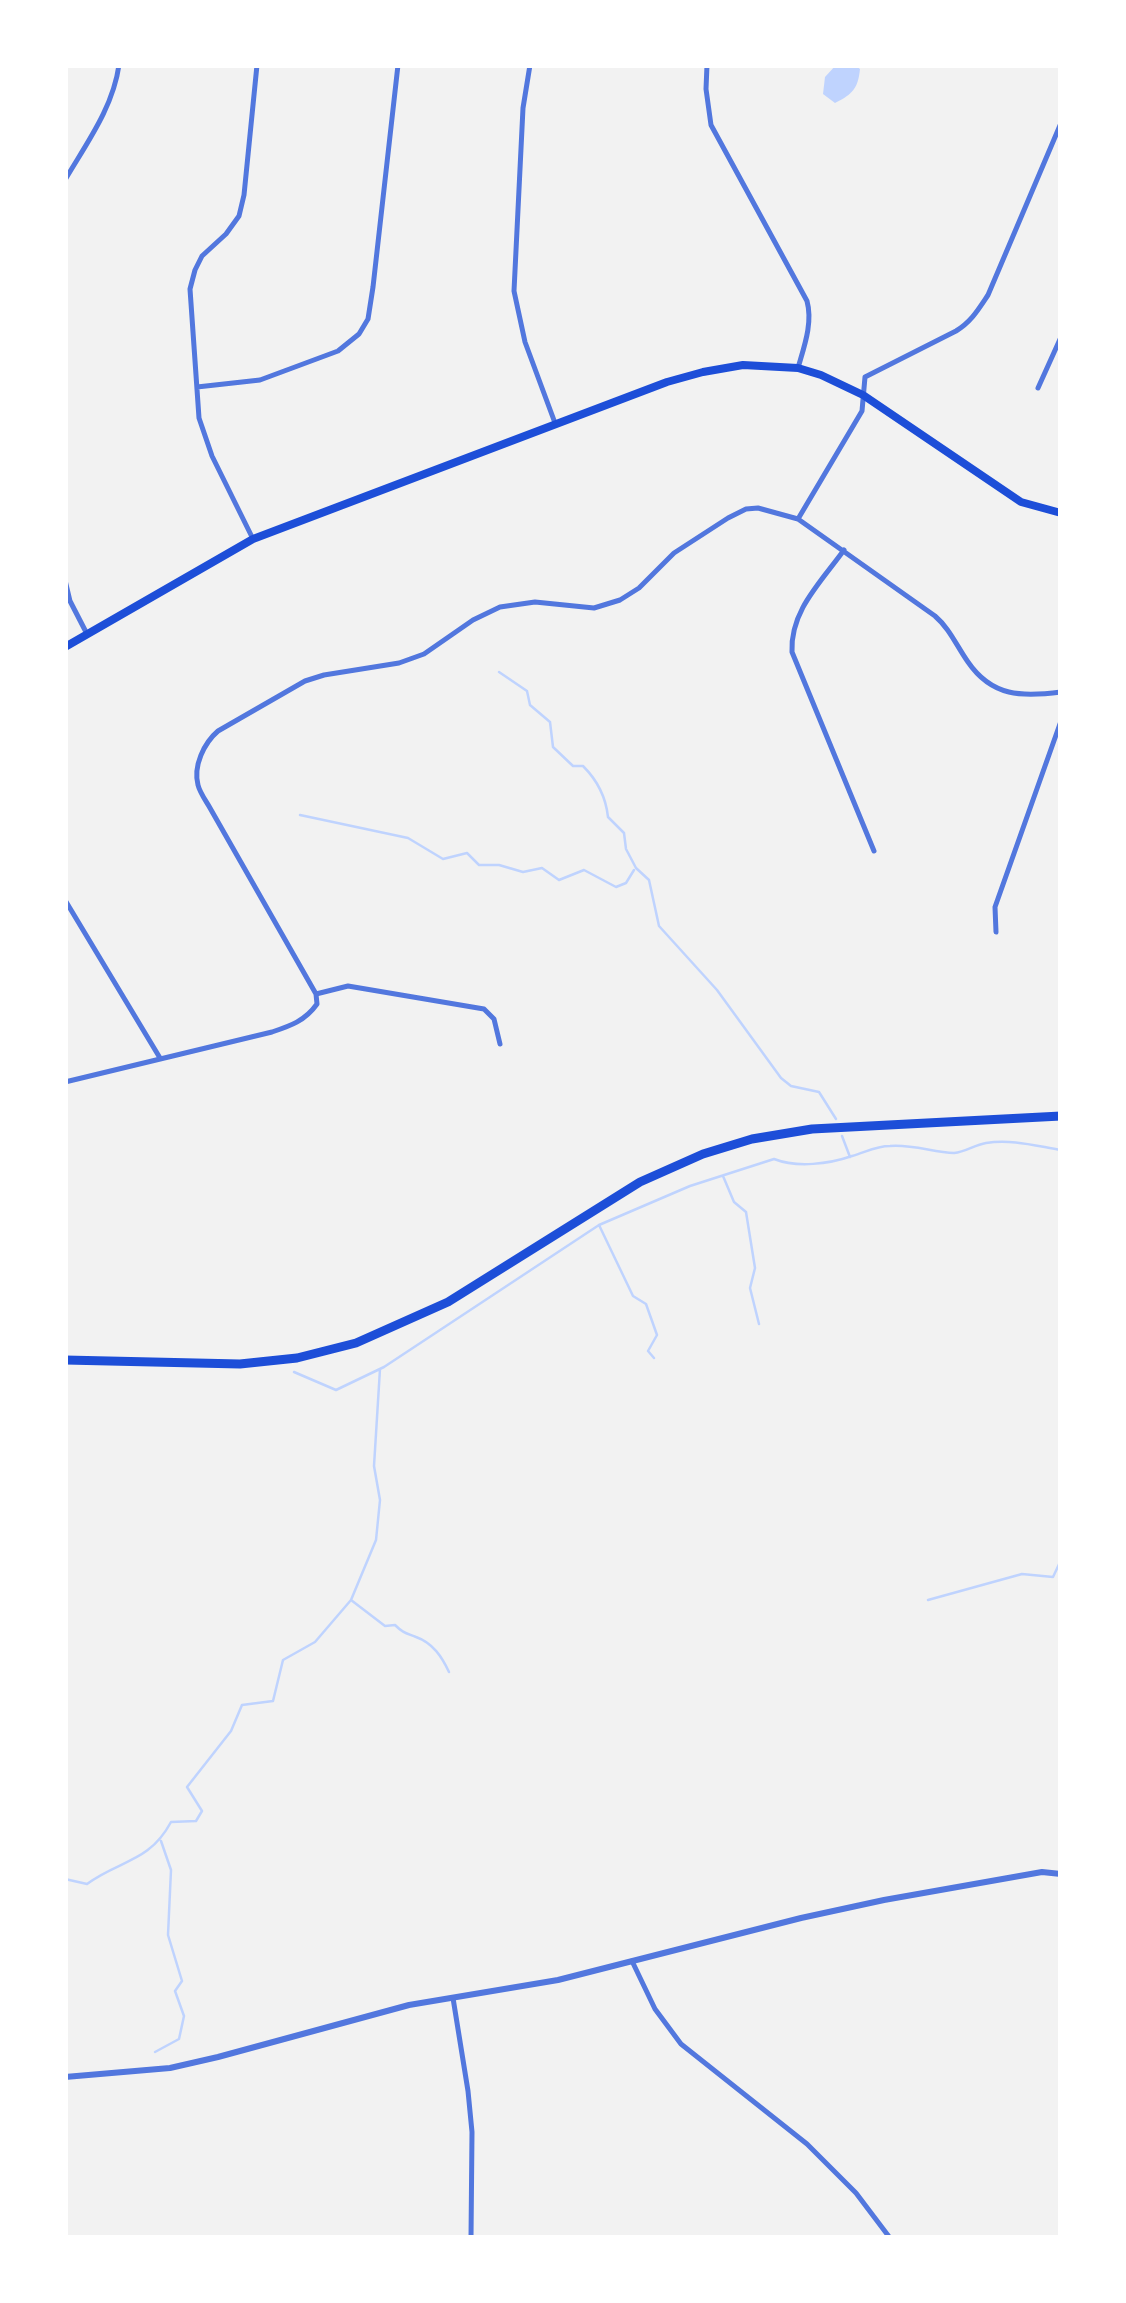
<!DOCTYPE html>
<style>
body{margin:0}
#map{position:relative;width:1126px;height:2303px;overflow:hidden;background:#f2f2f2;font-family:Lora,serif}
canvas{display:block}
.frame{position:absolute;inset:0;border:68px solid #fff;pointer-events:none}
</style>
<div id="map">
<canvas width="1126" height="2303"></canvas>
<div class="frame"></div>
</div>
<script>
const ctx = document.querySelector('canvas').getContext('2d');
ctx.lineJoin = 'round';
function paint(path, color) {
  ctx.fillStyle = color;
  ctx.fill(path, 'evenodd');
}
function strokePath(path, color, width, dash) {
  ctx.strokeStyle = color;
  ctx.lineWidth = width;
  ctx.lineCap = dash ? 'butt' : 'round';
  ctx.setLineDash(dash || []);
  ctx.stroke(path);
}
paint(new Path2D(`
 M 836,65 L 855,65 L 860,69 C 858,88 853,94 835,103 L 823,94 L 825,77 Z`), '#bfd3fe');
strokePath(new Path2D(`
 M 499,672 L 527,691 L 530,705 L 550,722 L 553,747 L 573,766 L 583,766 C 597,780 606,798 608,817 L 624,833 L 626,849 L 636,868 L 649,880 L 659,926 L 717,990 L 781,1078 L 791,1086 L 819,1092 L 836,1119
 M 300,815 L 408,838 L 443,859 L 467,853 L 479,865 L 499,865 L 523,872 L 542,868 L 559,880 L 584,870 L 616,887 L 626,883 L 634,870
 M 842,1136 L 850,1157
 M 723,1176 L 734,1202 L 746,1212 L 755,1268 L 750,1288 L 759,1324
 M 599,1225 L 633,1296 L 646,1304 L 657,1335 L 648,1351 L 654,1358
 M 294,1372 L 336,1390 L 384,1367 L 599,1225 L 690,1186 L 774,1159 C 797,1168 829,1164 852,1156 C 866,1152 876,1146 890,1146 C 911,1144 933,1152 954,1153 C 966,1152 974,1145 986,1143 C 1012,1139 1036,1146 1061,1150
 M 351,1600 L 385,1626 L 395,1625 C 403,1633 406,1633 416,1637 C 433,1643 442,1657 449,1672
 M 928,1600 L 1022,1574 L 1053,1577 L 1061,1560
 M 65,1879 L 87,1884 C 119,1860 149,1863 171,1822 L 196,1821 L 202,1811 L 187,1787 L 231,1731 L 242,1705 L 273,1701 L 283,1660 L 315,1642 L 351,1600 L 376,1540 L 380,1500 L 374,1466 L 380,1369
 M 155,2052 L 179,2039 L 184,2016 L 175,1991 L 182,1981 L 168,1935 L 171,1870 L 161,1841`), '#bfd3fe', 2.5);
strokePath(new Path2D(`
 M 530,65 L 523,108 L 514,291 L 525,342 L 555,423
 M 707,65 L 706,89 L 711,125 L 807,301 C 813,323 804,347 798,368
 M 65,180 C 86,144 113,108 119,65
 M 197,387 L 260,380 L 338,351 L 359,334 L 368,319 L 373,287 L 398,65
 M 1038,388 L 1061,337
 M 798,519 L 862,411 L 865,377 L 956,331 C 971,322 978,310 988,295 L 1061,123
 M 253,539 L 212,456 L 199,418 L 190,289 L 195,270 L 202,256 L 226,234 L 239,216 L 244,195 L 257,65
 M 844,550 C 821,582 790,611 792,652 L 874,851
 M 65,580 L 70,601 L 87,634
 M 65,900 L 160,1058
 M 996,932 L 995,907 L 1061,721
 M 316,994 L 348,986 L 484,1009 L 494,1019 L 500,1044
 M 65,1082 L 272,1032 C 290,1026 305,1021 317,1004 L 316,994 L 210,808 C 206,801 200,793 198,785 C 193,766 204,743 218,731 L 305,681 L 324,675 L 399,663 L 424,654 L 473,620 L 500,607 L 535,602 L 594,608 L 620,600 L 639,588 L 674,553 L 728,518 L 746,509 L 758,508 L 798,519 L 935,616 C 950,629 956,645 968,662 C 992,697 1022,697 1061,692
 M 632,1961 L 655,2009 L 681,2044 L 807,2144 L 856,2193 L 890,2238
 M 453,1998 L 468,2091 L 472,2132 L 471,2238`), '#5277de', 5);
strokePath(new Path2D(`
 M 65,2077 L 170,2068 L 218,2057 L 409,2005 L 558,1980 L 801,1918 L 884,1900 L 1042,1872 L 1061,1874`), '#5277de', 6);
strokePath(new Path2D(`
 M 65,647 L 253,539 L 667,382 L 703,372 L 743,365 L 798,368 L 821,375 L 863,395 L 1021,502 L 1061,513`), '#1d4ed8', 8);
strokePath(new Path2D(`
 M 65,1360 L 240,1364 L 297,1358 L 356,1343 L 448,1302 L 640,1182 L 703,1154 L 752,1139 L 812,1129 L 1061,1116`), '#1d4ed8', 9);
</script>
